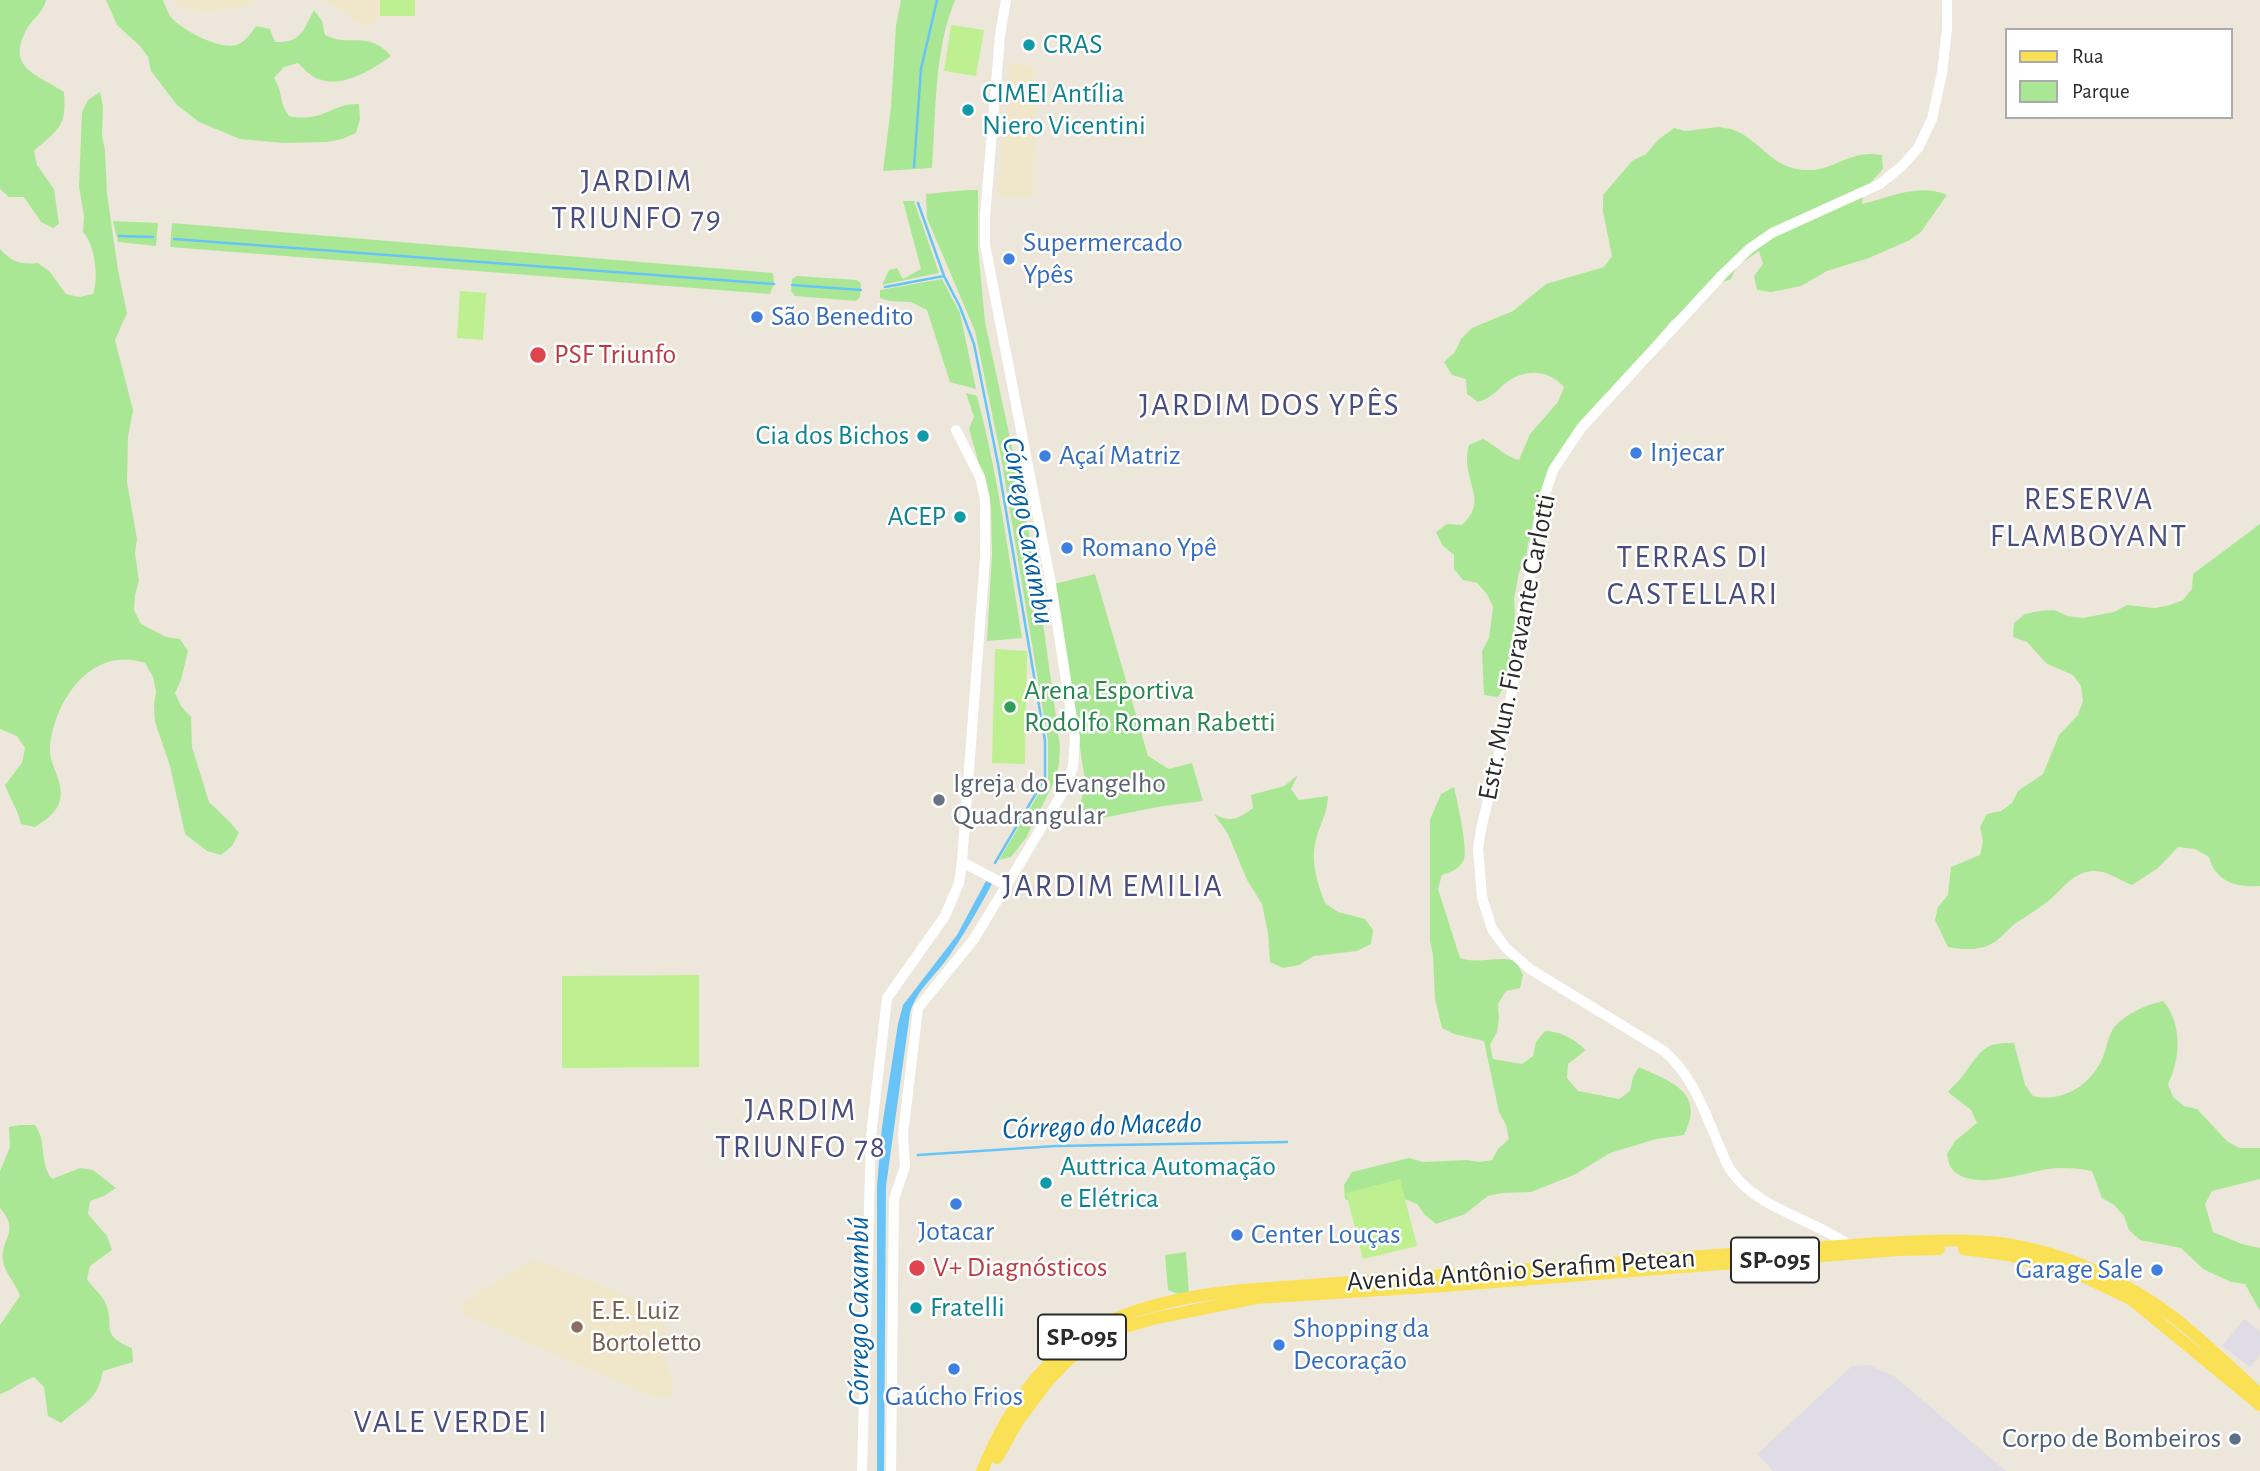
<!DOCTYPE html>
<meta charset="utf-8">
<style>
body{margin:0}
#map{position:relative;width:2260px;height:1471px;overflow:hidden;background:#ede7db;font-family:"Alegreya Sans",sans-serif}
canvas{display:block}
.legend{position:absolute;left:2005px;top:28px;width:228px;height:91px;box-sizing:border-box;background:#fff;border:2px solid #aaa;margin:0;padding:9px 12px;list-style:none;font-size:21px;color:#2a2a2a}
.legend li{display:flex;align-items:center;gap:14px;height:35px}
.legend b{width:35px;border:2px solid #aaa}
</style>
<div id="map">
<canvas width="2260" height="1471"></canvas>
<ul class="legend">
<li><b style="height:9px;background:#f9e055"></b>Rua</li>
<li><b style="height:19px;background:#aae795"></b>Parque</li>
</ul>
</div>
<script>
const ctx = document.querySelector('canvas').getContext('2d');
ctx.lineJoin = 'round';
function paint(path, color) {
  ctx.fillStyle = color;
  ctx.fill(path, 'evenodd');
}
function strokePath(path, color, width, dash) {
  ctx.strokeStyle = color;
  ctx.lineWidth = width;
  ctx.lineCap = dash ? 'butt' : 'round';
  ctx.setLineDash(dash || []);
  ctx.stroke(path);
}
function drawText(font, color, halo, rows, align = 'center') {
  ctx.font = font + ' "Alegreya Sans",sans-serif';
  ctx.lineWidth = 5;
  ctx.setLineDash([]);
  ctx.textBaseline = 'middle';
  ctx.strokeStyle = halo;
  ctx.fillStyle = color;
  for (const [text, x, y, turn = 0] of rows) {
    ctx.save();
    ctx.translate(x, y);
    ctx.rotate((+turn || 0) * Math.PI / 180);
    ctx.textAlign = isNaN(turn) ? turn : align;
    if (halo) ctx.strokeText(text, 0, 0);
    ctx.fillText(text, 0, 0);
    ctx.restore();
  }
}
paint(new Path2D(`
 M 2244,1319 L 2260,1331 L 2260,1355 L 2250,1367 L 2222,1346 Z
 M 1869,1365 L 1894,1376 L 2006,1471 L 1773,1471 L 1757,1454 L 1852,1366 Z`), '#e0dce5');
paint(new Path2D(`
 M 174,0 L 257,0 L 245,7 L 204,12 L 178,7 Z
 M 319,0 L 415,0 L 415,16 L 380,16 L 366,27 L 331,4 Z
 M 1010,62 L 1034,68 L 1037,98 L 1033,197 L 997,198 Z
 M 534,1258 L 665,1311 L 664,1353 L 674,1390 L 672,1396 L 664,1398 L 648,1395 L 464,1315 L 461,1307 L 465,1301 Z`), '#f0e7ca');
paint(new Path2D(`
 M 0,0 L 46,0 C 44,11 34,18 28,27 C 4,68 37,74 64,92 C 67,128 58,129 34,151 L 37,165 L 54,189 L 59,224 L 53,228 L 41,222 L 24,197 L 9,197 L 0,189 Z
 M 106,0 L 163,0 C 165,5 167,11 170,16 C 180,29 219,50 236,45 C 244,43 251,33 256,26 L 270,29 L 275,42 C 301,43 303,31 314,10 L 322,21 L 325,35 C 350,48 367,29 391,56 C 373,69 345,87 322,80 C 312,78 305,70 298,63 L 284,67 L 274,78 C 284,94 278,101 289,116 C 324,123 331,103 359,104 L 360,119 L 356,133 L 342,139 L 328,142 L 284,143 L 240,139 L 199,122 L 177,105 L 151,71 L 148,57 L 140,46 L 117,25 Z
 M 901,0 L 955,0 C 934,51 936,113 932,168 L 883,171 L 891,107 L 896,26 Z
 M 100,92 L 103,106 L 102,136 L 105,150 L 107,194 L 118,270 L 127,313 L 115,340 L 133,410 L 128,437 L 127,482 L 137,539 L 135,553 L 139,581 L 135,595 L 134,610 L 141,624 L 166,637 L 180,639 L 188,651 L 181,680 L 175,693 L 181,706 L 191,717 L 192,747 L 209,802 L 230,822 L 239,833 L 232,846 L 221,855 L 207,851 L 185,834 L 170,766 L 155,722 L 154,705 L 156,691 L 153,677 L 145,663 C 92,645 54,700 50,748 C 49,768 68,785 58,806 C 54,814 43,822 35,827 L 21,824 C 18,810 10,799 5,785 L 22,763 L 25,748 L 17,736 L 0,729 L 0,249 C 12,262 21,265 38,263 L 50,272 L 66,294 L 79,297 L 93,294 C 99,278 95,244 83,232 L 84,216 L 79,187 L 82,112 L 88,100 Z
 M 1718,127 C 1723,128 1729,128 1734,130 C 1763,142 1773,171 1809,170 C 1836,170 1850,149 1882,155 L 1883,169 L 1864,190 L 1862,204 C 1891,197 1918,183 1947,195 L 1921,232 L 1910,240 L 1869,258 L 1827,271 L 1801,286 L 1771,292 L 1757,290 L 1754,276 L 1763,264 L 1759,251 L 1737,266 L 1731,279 L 1717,284 L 1671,321 L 1560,459 L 1528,544 L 1526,559 L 1519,572 L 1514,599 L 1515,614 L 1513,644 L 1505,685 L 1498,697 L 1484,695 L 1482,651 L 1489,638 L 1493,607 L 1487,594 L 1477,583 L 1463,580 L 1454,569 L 1454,555 L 1443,546 L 1436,532 L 1447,524 L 1462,525 C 1491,499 1459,480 1469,445 L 1483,439 C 1497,446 1504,456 1519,460 L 1530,434 L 1558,402 L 1564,387 C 1550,371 1529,368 1510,380 C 1496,389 1496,396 1478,402 L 1467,394 L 1466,379 L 1452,375 L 1444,362 L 1455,352 L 1461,339 L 1472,328 L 1513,311 L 1546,284 L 1604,267 L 1612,256 L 1603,212 L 1603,195 L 1632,161 L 1646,154 L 1658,140 L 1674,128 L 1685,131 Z
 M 967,190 L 978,190 L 978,248 L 985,322 L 1021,489 L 1036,572 L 1060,746 L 1059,764 L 1055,780 L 1026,838 L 1011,857 L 999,860 L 1048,778 L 1048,741 L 1001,457 L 975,331 L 927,218 L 926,194 Z
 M 903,201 L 914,201 L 939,273 L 882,285 L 889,270 L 897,268 L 903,279 L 921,269 Z
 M 113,221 L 158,223 L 156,246 L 118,242 Z
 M 172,223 L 773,273 L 774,284 L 770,294 L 170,247 Z
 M 797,276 L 857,280 L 861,283 L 860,297 L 856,301 L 795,296 L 791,291 L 792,279 Z
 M 942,279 L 960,313 L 976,389 L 950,382 L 927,310 L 911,302 L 889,301 L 880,298 L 880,290 Z
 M 966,393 L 977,396 C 998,475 1009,557 1022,638 L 987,641 L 992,554 L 991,506 L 969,429 L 974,417 Z
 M 2260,524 L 2260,886 C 2236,888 2215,881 2209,857 L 2195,849 L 2178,847 L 2158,868 L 2132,885 C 2118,880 2108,870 2092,871 C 2075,873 2067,883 2056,894 C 2044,906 2031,913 2016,923 C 2009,928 2003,936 1996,941 C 1983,951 1964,950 1948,947 L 1935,920 L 1938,907 L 1948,895 L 1951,867 L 1980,855 L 1983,841 L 1980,827 L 1987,814 L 2001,811 L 2012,803 L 2018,791 L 2043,774 L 2059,735 L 2078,715 L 2083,701 L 2081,686 L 2073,675 L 2047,664 L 2027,642 L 2013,637 L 2014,623 L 2025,614 L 2039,611 L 2054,610 L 2068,616 L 2083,618 L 2114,612 L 2127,605 L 2155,608 L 2170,605 L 2183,600 L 2192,589 L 2193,574 Z
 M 1095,574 L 1148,756 L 1169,769 L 1192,763 L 1203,801 L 1163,806 L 1077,823 L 1085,780 L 1054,584 Z
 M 1298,775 L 1291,789 L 1299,800 L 1328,796 C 1327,817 1319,824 1315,844 C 1311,864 1318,885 1325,903 L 1338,912 L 1365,919 L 1373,930 L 1371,944 L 1357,951 L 1314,956 L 1299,965 L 1283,968 L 1270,962 L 1268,933 L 1262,904 L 1247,880 L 1228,834 L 1214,814 C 1231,823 1238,819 1253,808 L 1251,795 L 1284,786 Z
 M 1454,787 C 1457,800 1468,849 1464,859 C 1460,869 1451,872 1442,875 L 1438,889 L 1460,958 C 1481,965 1495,955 1516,961 L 1523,975 L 1520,988 L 1506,991 L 1498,1004 L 1499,1019 L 1497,1032 L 1490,1045 L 1493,1059 L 1522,1064 L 1533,1056 L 1536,1042 L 1545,1031 C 1563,1032 1572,1038 1586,1050 L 1568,1064 L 1567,1078 L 1578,1091 L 1619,1099 L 1630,1091 L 1633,1077 L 1639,1067 C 1671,1082 1706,1092 1684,1135 L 1656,1139 L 1610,1153 L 1574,1175 L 1531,1192 L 1502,1193 L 1488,1196 L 1465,1214 L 1436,1224 L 1425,1215 L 1417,1204 L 1402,1198 L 1359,1205 L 1345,1199 L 1344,1185 L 1352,1172 L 1409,1158 L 1423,1162 L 1467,1160 L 1480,1162 L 1492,1160 L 1498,1149 L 1509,1139 L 1506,1125 L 1499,1112 L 1484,1041 L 1454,1034 L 1442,1028 L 1435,999 L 1433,955 L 1430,941 L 1430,820 L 1441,794 Z
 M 2163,1001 C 2182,1022 2181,1059 2168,1084 L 2173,1097 L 2184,1106 L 2197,1109 L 2227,1141 L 2239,1148 L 2260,1148 L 2260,1179 L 2212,1191 L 2205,1204 L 2213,1232 L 2242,1244 L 2260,1248 L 2260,1311 L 2245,1284 L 2231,1282 L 2203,1269 L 2181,1248 L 2140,1240 L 2129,1230 L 2124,1216 L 2114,1205 L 2102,1198 L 2092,1171 C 2077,1168 2063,1167 2048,1169 C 2023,1173 1971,1192 1952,1169 C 1949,1166 1948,1159 1947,1154 L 1955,1141 L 1977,1123 L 1971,1110 L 1948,1092 C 1954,1085 1962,1078 1967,1070 C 1982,1049 1986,1042 2014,1043 L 2025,1085 L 2033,1096 C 2063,1103 2091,1085 2103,1057 C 2107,1047 2108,1035 2115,1026 C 2128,1013 2145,1005 2163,1001 Z
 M 20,1125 L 35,1125 C 48,1143 38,1160 52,1179 L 80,1168 L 93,1170 L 116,1188 L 104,1196 L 90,1201 L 88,1214 L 107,1236 L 112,1250 L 90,1266 L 87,1279 C 92,1287 101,1294 105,1302 C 116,1326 98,1334 132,1348 L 133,1362 L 103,1371 C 97,1402 83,1403 61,1423 L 48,1416 L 44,1387 L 34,1377 C 21,1381 13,1390 0,1394 L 0,1325 L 20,1296 C 16,1283 5,1274 3,1261 C 0,1238 21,1232 0,1208 L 0,1171 L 10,1147 L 9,1127 Z
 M 1186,1252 L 1189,1293 L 1178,1294 L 1168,1290 L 1165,1255 Z`), '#aae795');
paint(new Path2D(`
 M 380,0 L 415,0 L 415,16 L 380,16 Z
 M 951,25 L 984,30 L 976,76 L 944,71 Z
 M 460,291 L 486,293 L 483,340 L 457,338 Z
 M 995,649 L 1027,651 L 1025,764 L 992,763 Z
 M 699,975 L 699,1067 L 562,1068 L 562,976 Z
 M 1400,1179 L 1417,1246 L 1363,1259 L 1346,1193 Z`), '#beef90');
paint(new Path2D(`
 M 986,881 L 992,884 C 978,910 964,935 947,959 C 933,978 916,991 910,1013 L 886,1186 L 884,1471 L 877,1471 L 877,1186 L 882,1127 L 898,1024 L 903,1005 L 957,935 Z`), '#68c4f6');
strokePath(new Path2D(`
 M 914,167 L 921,69 L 937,0
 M 918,203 L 944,276 L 960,307 L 974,344 L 998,464 L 1045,741 L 1045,778 L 995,863
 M 119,236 L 153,237
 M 174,239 L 774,284
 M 792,285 L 861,290
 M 885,287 L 944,276
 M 918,1155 L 1056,1146 L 1287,1142`), '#68c4f6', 2.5);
strokePath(new Path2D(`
 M 962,862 L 1006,885
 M 1850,1246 C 1814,1219 1759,1210 1732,1172 C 1726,1164 1722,1152 1718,1143 C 1704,1110 1692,1075 1664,1051 L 1530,969 L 1506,948 L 1492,929 L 1482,897 L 1478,849 L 1481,829 L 1508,716 L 1541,506 L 1553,470 L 1581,428 L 1722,275 L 1749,249 L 1772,233 L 1880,184 L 1902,166 L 1918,148 L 1932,119 L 1942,73 L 1947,29 L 1947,0
 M 862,1471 L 871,1136 L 887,998 L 945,916 L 959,883 L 962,862 L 985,558 L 985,499 L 980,477 L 956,430
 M 891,1471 L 894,1199 L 905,1166 L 903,1134 L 918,1008 L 974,939 L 1063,792 L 1073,767 L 1075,738 L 1051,584 L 985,245 L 985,217 L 1000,35 L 1006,0`), '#fff', 10);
strokePath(new Path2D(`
 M 1964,1249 L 2008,1255 L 2076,1273 L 2131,1299 L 2260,1405
 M 997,1458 L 1018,1421 L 1048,1381 L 1068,1360 L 1093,1341 L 1122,1328 L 1156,1318 L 1256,1298 L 1444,1286 L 1898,1250 L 1939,1249
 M 982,1471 C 1004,1418 1038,1363 1089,1332 C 1131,1306 1195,1295 1243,1290 L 1879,1243 C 1921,1241 1965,1238 2007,1244 C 2066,1253 2125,1281 2172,1316 C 2203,1340 2231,1368 2260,1394`), '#f9e055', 12);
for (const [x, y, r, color] of [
 [1029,45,7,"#0f9aa8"],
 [968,110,7,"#0f9aa8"],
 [1009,259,7,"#3f7fe0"],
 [757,317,7,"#3f7fe0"],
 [538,355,9,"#e0444e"],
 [923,436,7,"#0f9aa8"],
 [1636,453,7,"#3f7fe0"],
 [1045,456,7,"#3f7fe0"],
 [960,517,7,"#0f9aa8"],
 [1067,548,7,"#3f7fe0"],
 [1010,707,7,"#2e9e5b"],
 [939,800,7,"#6b7280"],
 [1046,1183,7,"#0f9aa8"],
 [956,1204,7,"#3f7fe0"],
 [1237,1235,7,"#3f7fe0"],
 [917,1268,9,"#e0444e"],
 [2157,1270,7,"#3f7fe0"],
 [916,1308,7,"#0f9aa8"],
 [577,1327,7,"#8d6e63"],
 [1279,1345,7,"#3f7fe0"],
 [954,1369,7,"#3f7fe0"],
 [2235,1439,7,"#5c6f8a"]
]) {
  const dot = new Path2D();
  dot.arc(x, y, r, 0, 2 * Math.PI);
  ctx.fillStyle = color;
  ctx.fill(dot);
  strokePath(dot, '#fff', 2.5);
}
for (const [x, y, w] of [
 [1775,1260,88],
 [1082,1337,88]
]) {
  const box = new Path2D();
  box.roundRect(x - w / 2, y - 22.5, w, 45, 5);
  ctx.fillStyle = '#fff';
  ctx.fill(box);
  strokePath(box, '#2a2a2a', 2);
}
drawText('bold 26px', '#2a2a2a', null, [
 ["SP-095",1775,1260],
 ["SP-095",1082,1337]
]);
drawText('28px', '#0d838f', '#fff', [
 ["CRAS",1043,45],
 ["CIMEI Antília",982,94],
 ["Niero Vicentini",982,126],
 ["Cia dos Bichos",909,436,"right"],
 ["ACEP",946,517,"right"],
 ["Auttrica Automação",1060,1167],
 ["e Elétrica",1060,1199],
 ["Fratelli",930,1308]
], 'left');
drawText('28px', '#366cbe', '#fff', [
 ["Supermercado",1023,243],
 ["Ypês",1023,275],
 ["São Benedito",771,317],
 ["Injecar",1650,453],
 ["Açaí Matriz",1059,456],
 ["Romano Ypê",1081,548],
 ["Jotacar",956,1232,"center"],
 ["Center Louças",1251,1235],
 ["Garage Sale",2143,1270,"right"],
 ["Shopping da",1293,1329],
 ["Decoração",1293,1361],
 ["Gaúcho Frios",954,1397,"center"]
], 'left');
drawText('28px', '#be3a42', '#fff', [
 ["PSF Triunfo",554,355],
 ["V+ Diagnósticos",933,1268]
], 'left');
drawText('28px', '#2a2a2a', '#fff', [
 ["Estr. Mun. Fioravante Carlotti",1517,647,-79],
 ["Avenida Antônio Serafim Petean",1521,1270,-4]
]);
drawText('28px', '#27864d', '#fff', [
 ["Arena Esportiva",1024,691],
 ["Rodolfo Roman Rabetti",1024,723]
], 'left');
drawText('28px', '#5b616d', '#fff', [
 ["Igreja do Evangelho",953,784],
 ["Quadrangular",953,816]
], 'left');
drawText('28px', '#785e54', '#fff', [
 ["E.E. Luiz",591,1311],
 ["Bortoletto",591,1343]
], 'left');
drawText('28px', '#4e5e75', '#fff', [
 ["Corpo de Bombeiros",2221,1439]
], 'right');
drawText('italic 30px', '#065fa3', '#fff', [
 ["Córrego Caxambu",1028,531,80],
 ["Córrego do Macedo",1102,1126,-2],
 ["Córrego Caxambú",859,1311,-90]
]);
ctx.letterSpacing = '2px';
drawText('32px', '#484d7e', '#fff', [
 ["JARDIM",637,181],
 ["TRIUNFO 79",637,218],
 ["JARDIM DOS YPÊS",1270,405],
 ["RESERVA",2089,499],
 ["FLAMBOYANT",2089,536],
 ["TERRAS DI",1693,557],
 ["CASTELLARI",1693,594],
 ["JARDIM EMILIA",1113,886],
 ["JARDIM",801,1110],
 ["TRIUNFO 78",801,1147],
 ["VALE VERDE I",451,1422]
]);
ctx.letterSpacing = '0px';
</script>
